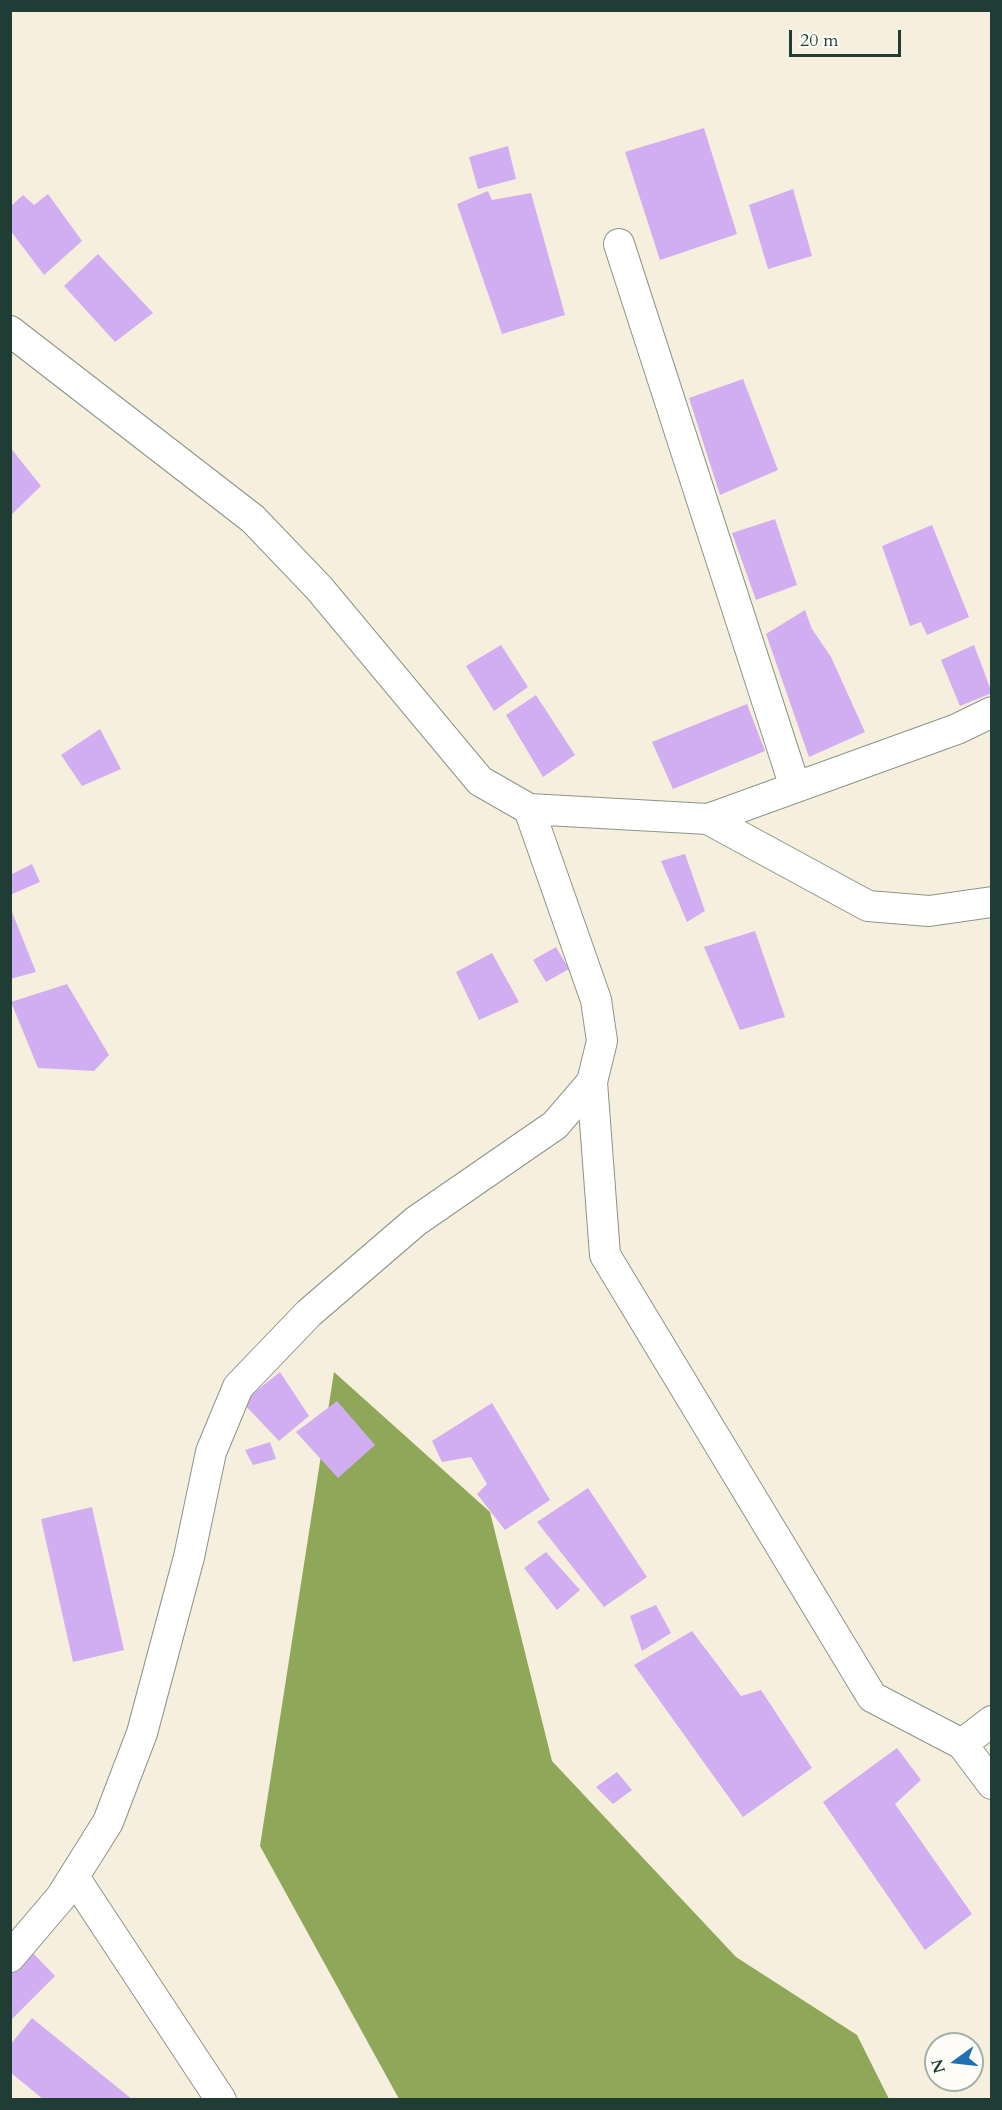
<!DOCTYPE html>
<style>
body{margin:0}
#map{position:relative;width:1002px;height:2110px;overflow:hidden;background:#f6efdd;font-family:Cardo,serif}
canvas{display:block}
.frame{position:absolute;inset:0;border:12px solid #1f3d34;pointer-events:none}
.north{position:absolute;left:924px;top:2032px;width:60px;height:60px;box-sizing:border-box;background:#fdfcf7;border:2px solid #a4b0a9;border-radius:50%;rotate:255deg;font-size:16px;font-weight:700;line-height:24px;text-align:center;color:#1f3d34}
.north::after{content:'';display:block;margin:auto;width:21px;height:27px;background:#1f6fb2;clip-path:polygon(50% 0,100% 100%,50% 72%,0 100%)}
.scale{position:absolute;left:789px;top:30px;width:112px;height:27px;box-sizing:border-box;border:3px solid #1f3d34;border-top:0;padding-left:8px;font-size:18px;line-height:21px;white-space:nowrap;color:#1f3d34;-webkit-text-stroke:4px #fdfcf7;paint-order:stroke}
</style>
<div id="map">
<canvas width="1002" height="2110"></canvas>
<div class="frame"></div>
<div class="north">N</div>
<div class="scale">20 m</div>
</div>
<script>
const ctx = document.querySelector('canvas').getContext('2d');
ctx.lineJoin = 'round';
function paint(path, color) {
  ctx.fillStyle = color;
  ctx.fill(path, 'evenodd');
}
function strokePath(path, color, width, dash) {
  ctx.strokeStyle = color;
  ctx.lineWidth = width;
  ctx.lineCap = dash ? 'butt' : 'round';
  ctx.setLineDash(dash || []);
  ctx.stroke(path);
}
paint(new Path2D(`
 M 334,1372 L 490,1512 L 552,1761 L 736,1957 L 857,2035 L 889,2099 L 399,2099 L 260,1846 Z`), '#8fa759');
paint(new Path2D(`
 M 704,128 L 737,234 L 660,260 L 625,152 Z
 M 508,146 L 516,179 L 478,189 L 469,157 Z
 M 793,189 L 812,256 L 768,269 L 749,205 Z
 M 488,191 L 492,200 L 531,193 L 565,315 L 502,334 L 457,204 Z
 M 48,194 L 82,241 L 44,275 L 10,230 L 10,207 L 23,195 L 34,205 Z
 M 98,254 L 153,313 L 115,342 L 64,286 Z
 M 743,379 L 778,470 L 720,495 L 689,398 Z
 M 10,447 L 41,486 L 10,516 Z
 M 775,519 L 797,585 L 756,600 L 732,533 Z
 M 932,525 L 969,617 L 927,635 L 921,622 L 910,626 L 882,546 Z
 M 805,610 L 812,629 L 831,657 L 865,732 L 809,757 L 766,634 Z
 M 501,645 L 528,687 L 494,711 L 466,666 Z
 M 974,645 L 992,693 L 960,706 L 941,660 Z
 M 536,695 L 575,755 L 543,777 L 506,715 Z
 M 747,704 L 765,751 L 673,789 L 652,742 Z
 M 100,729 L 121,769 L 82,786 L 61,755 Z
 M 685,854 L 705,911 L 687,922 L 661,861 Z
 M 32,864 L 40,882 L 10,895 L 10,875 Z
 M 10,907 L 36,972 L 10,979 Z
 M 755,931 L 785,1017 L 740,1030 L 704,947 Z
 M 556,947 L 569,969 L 546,982 L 533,960 Z
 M 492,953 L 519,1002 L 479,1020 L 456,972 Z
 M 67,984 L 109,1055 L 94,1071 L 38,1068 L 11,1002 Z
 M 280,1372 L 309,1416 L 279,1441 L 242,1402 Z
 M 337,1401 L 375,1445 L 338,1478 L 296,1432 Z
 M 492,1403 L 550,1500 L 505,1530 L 477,1494 L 487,1484 L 471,1457 L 442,1462 L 432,1441 Z
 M 270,1442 L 276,1459 L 253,1465 L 245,1450 Z
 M 588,1488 L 647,1577 L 604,1607 L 537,1522 Z
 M 92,1507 L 124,1650 L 73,1662 L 41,1519 Z
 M 546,1552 L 580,1590 L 557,1610 L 524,1568 Z
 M 656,1605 L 671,1633 L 642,1651 L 630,1616 Z
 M 692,1631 L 741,1696 L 761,1690 L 812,1768 L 743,1817 L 634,1665 Z
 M 897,1748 L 921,1780 L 895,1804 L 972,1914 L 925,1950 L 823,1802 Z
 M 617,1772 L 632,1790 L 613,1804 L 596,1787 Z
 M 32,1952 L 55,1976 L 10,2021 L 10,1973 Z
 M 32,2018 L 133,2100 L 44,2100 L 10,2072 L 10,2045 Z`), '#d1aef2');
const minor = new Path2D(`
 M 619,244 L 795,787
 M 10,331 L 253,519 L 319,588 L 480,781 L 529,809 L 708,819 L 957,729 L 992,712
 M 708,819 L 868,906 L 929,911 L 992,902
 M 592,1082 L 605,1255 L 872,1697 L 962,1744 L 992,1721
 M 962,1744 L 992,1784
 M 74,1877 L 221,2100
 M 10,1957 L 61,1897 L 108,1822 L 142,1733 L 189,1557 L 211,1452 L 238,1387 L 309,1313 L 416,1221 L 555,1125 L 592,1082 L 602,1041 L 596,1000 L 529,809`);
strokePath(minor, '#8a9688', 32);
strokePath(minor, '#fff', 30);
</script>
